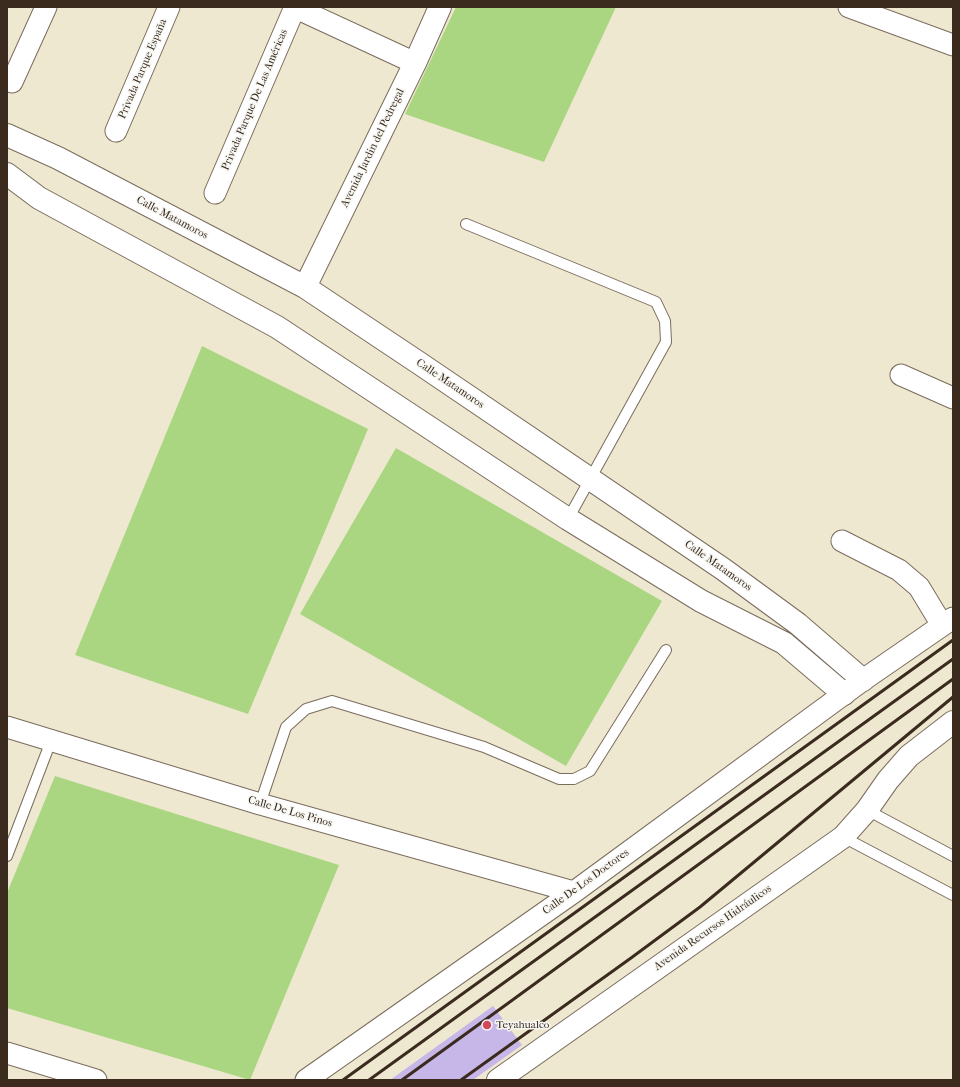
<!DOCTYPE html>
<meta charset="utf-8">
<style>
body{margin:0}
#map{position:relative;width:960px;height:1087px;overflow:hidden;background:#efe8d1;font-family:"IM FELL French Canon",serif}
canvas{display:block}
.frame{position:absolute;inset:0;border:8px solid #3b2a1e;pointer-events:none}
</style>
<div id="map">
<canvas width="960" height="1087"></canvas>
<div class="frame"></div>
</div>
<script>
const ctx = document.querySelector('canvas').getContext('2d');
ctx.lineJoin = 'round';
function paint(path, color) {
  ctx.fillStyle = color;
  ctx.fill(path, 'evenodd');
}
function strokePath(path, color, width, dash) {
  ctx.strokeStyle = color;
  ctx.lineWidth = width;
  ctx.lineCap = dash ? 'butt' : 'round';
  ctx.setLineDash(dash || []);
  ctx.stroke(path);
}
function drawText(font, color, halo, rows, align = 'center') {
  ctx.font = font + ' "IM FELL French Canon",serif';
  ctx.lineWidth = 3;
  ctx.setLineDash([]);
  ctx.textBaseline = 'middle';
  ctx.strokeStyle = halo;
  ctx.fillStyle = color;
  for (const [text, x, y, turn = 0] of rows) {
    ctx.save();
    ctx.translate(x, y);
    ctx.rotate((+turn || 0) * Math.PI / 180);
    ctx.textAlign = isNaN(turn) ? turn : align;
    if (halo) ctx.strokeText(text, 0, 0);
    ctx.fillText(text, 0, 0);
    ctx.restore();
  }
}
paint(new Path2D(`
 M 456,7 L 616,7 L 544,162 L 405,114 Z
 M 202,346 L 368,429 L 248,714 L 75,655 Z
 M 396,448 L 662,601 L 566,766 L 300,614 Z
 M 55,776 L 339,865 L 250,1080 L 7,1008 L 7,893 Z`), '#aad682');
paint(new Path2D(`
 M 493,1006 L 522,1045 L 473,1080 L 390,1080 Z`), '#c7b7e8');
const service = new Path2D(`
 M 466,224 L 656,302 L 665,321 L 666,342 L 568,519
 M 260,804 L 286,727 L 306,709 L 332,701 L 484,747 L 559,779 L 574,779 L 590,771 L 666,650
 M 867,810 L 953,856
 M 843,837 L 953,895
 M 7,856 L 51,741`);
const minor = new Path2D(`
 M 294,7 L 415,63
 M 849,7 L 953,45
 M 12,82 L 46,7
 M 116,131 L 169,7
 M 215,193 L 295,7
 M 901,375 L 953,398
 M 842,541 L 899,570 L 919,587 L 942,625
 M 7,727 L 260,804 L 574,892
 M 7,1053 L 96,1080
 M 306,1080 L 574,892 L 863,680 L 953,618`);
const tertiary = new Path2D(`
 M 7,135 L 58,158 L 305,287 L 419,363 L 723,569 L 798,624 L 863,680
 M 7,174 L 39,198 L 277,327 L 568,519 L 701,601 L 784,643 L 844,694
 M 305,287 L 415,63 L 440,7`);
const primary = new Path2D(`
 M 498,1080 L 843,837 L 867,810 L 888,780 L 909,756 L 953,722`);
strokePath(service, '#7a6c5d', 12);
strokePath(minor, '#7a6c5d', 23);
strokePath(tertiary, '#7a6c5d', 24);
strokePath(primary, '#7a6c5d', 24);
strokePath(service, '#fff', 10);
strokePath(minor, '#fff', 21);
strokePath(tertiary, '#fff', 22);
strokePath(primary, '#fff', 22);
strokePath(new Path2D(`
 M 343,1080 L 953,640
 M 369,1080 L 953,659
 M 402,1080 L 507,1004 L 953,679
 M 461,1080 L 631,958 L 700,907 L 953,697`), '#3b2a1e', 3);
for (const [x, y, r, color] of [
 [487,1025,5,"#d1495b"]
]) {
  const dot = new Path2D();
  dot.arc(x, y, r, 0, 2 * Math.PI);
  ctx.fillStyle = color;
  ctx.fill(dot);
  strokePath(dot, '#f6f6f2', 1.5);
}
drawText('11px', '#3b2a1e', '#f6f6f2', [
 ["Privada Parque España",143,69,-67],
 ["Privada Parque De Las Américas",255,100,-67],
 ["Avenida Jardin del Pedregal",373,148,-64],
 ["Calle Matamoros",172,218,28],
 ["Calle Matamoros",450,384,34],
 ["Calle Matamoros",718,566,35],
 ["Calle De Los Pinos",290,812,16],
 ["Calle De Los Doctores",586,882,-36],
 ["Avenida Recursos Hidráulicos",713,928,-35]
]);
drawText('11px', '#3b2a1e', '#f6f6f2', [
 ["Teyahualco",496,1025]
], 'left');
</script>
